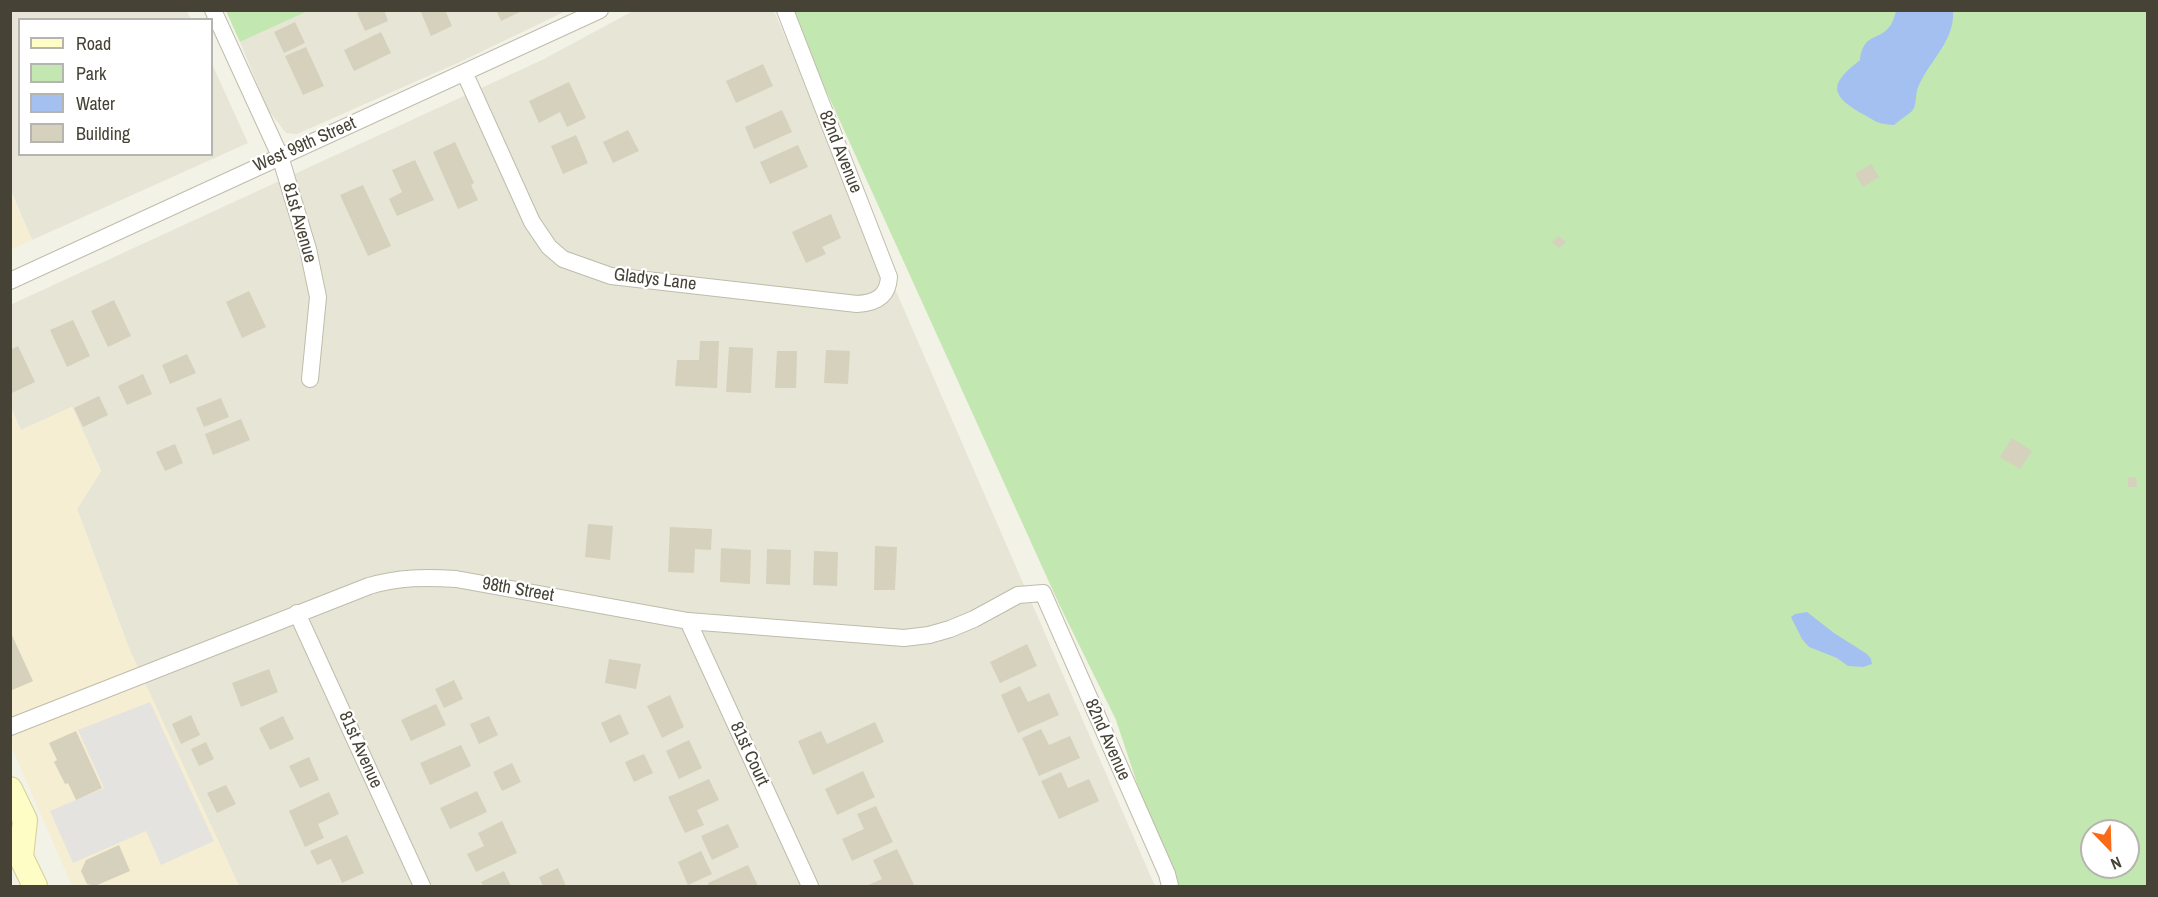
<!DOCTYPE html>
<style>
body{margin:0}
#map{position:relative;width:2158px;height:897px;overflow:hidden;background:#f3f2e7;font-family:"Archivo Narrow",sans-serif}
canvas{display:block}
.frame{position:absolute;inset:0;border:12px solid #464336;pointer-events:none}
.legend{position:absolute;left:18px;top:18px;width:195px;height:138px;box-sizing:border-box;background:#fff;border:2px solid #b5b4af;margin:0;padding:8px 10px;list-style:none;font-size:18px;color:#464336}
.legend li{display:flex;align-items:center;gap:12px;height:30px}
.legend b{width:30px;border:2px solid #b5b4af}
.north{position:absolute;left:2080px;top:819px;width:60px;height:60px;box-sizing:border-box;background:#fff;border:2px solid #b5b4af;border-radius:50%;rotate:157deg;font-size:16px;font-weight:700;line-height:24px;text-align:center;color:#464336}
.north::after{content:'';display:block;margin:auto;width:21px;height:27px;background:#f86b19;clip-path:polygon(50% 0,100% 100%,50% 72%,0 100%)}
</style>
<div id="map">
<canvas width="2158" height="897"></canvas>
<div class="frame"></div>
<ul class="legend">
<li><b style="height:8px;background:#fefdc6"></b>Road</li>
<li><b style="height:16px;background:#c2e7b0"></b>Park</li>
<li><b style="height:16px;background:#a4c0f0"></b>Water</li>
<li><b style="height:16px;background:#d5d1bc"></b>Building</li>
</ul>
<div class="north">N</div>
</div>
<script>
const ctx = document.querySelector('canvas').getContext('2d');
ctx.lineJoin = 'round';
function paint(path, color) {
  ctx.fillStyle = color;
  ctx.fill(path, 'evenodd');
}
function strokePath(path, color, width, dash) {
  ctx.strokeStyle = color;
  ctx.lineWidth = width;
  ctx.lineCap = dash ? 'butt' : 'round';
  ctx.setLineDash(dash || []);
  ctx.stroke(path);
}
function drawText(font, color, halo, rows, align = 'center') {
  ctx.font = font + ' "Archivo Narrow",sans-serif';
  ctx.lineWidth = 4.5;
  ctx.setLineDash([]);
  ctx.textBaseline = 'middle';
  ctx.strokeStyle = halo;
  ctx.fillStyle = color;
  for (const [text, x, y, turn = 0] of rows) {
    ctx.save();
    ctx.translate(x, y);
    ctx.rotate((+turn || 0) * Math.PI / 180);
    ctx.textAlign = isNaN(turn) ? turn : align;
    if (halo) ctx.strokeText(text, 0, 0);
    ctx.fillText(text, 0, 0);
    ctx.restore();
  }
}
paint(new Path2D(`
 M 10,11 L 187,11 L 191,19 L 20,20 L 20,154 L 212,154 L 212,64 L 248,143 L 32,240 L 11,191 Z
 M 308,11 L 566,11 L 460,62 L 297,134 L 286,133 L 268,110 L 240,42 Z
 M 633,11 L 774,11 L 1155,886 L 239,886 L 130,651 L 77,509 L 101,471 L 72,407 L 21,430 L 11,408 L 10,305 L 542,60 Z`), '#e7e5d5');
paint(new Path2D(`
 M 10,191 L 32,240 L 11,250 L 10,250 Z
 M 72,407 L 101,471 L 77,509 L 130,651 L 239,886 L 72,886 L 11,746 L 10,408 L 21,430 Z`), '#f5eed2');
paint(new Path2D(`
 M 226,11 L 308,11 L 240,42 Z
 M 790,11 L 2147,11 L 2147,886 L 1177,886 L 1139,789 L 1116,720 L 1059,604 ZM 2092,831 L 2128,831 L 2128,867 L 2092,867 Z`), '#c2e7b0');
paint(new Path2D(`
 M 150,702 L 214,841 L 161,865 L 146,831 L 73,863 L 50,811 L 104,788 L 78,730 Z`), '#e4e3df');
paint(new Path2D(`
 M 1896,11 L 1953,11 C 1955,40 1931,59 1919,85 C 1914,94 1918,104 1912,111 C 1907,116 1899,120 1894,125 C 1875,124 1875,120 1859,112 C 1825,92 1835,80 1860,60 C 1864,26 1888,47 1896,11 Z
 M 1807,612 L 1834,633 L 1867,654 L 1871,659 L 1872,664 L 1863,667 L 1848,666 L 1837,658 L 1809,647 L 1802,639 L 1791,617 L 1795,614 Z`), '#a4c0f0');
paint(new Path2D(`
 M 361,10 L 384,10 L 388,21 L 365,31 L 357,13 Z
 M 420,10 L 445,10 L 452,26 L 431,36 Z
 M 496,10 L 524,10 L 501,21 Z
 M 295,22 L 305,43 L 284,53 L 274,32 Z
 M 381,32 L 391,53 L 354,71 L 344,50 Z
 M 306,47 L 324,86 L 303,95 L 285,56 Z
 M 763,64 L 773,86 L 736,103 L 726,81 Z
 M 569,82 L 586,118 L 567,127 L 560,112 L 539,123 L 529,101 Z
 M 782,110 L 792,132 L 754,149 L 745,127 Z
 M 628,130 L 639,151 L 613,163 L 603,142 Z
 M 576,135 L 588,163 L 563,174 L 551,146 Z
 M 455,142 L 474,183 L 471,185 L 478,200 L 458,209 L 433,152 Z
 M 798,145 L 808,167 L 770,184 L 760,162 Z
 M 415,160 L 434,200 L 397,216 L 389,199 L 402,192 L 392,170 Z
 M 1871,164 L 1879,177 L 1863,187 L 1855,174 Z
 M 363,185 L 391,246 L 368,256 L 340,195 Z
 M 831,214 L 841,238 L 822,247 L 826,254 L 806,263 L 792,232 Z
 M 1558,236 L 1566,242 L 1559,248 L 1552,242 Z
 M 249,291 L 266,327 L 242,338 L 226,302 Z
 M 114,300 L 131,336 L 108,347 L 91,311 Z
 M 73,320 L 90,356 L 67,367 L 50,330 Z
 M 700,341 L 719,341 L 717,388 L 675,386 L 677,360 L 699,360 Z
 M 18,346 L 35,382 L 12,393 L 10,350 Z
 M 729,347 L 753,348 L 751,393 L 726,392 Z
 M 826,350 L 850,351 L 848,384 L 824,383 Z
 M 777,351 L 797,351 L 796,388 L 775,388 Z
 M 187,354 L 196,373 L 170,384 L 162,365 Z
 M 143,374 L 152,394 L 127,405 L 118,386 Z
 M 99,396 L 108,415 L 83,427 L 74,408 Z
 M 221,398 L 229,417 L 204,427 L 196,408 Z
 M 241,419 L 250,440 L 213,455 L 205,434 Z
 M 2012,438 L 2032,451 L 2020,469 L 2000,457 Z
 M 175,444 L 183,463 L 165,471 L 156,452 Z
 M 2136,477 L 2137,487 L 2128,487 L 2128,478 Z
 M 588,524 L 613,526 L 610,560 L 585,557 Z
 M 670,527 L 712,529 L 711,550 L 695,549 L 694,573 L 668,572 Z
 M 875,546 L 897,547 L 895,590 L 874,590 Z
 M 721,548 L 751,550 L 750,584 L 720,582 Z
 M 767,549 L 791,550 L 790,585 L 766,584 Z
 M 814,551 L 838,552 L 837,586 L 813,585 Z
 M 10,631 L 33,681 L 10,691 Z
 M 1027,644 L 1037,666 L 1000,683 L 990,662 Z
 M 609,659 L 641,664 L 636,689 L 605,683 Z
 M 269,669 L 278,692 L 241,707 L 232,683 Z
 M 454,680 L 463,699 L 444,708 L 435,689 Z
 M 1020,686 L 1028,702 L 1049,693 L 1059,715 L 1018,733 L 1001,695 Z
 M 670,695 L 684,727 L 662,738 L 647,706 Z
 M 436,704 L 446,725 L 411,741 L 401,720 Z
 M 620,714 L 629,734 L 610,743 L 601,723 Z
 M 191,715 L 200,735 L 181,744 L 172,724 Z
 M 283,716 L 294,739 L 270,750 L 259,728 Z
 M 489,716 L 498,735 L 479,744 L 470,724 Z
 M 875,722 L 884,742 L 813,775 L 798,741 L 821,731 L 827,744 Z
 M 1041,729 L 1049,745 L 1070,736 L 1080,758 L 1039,776 L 1022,738 Z
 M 76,731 L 102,788 L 76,800 L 68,783 L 65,784 L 54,762 L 57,760 L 49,743 Z
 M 689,740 L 702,768 L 679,779 L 666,751 Z
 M 206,742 L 214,759 L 199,766 L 191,749 Z
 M 461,745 L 471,766 L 430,785 L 420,763 Z
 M 644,754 L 653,773 L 634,782 L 625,762 Z
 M 309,757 L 319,780 L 300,788 L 289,766 Z
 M 512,763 L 521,782 L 502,791 L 493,772 Z
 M 863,771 L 875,797 L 837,815 L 825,789 Z
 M 1061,772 L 1068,788 L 1089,779 L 1099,801 L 1059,819 L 1041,781 Z
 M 709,779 L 719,800 L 697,810 L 704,825 L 685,833 L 668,797 Z
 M 226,785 L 236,804 L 217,813 L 207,793 Z
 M 477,791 L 487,812 L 450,829 L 440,808 Z
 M 329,792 L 339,814 L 318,824 L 324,838 L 305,847 L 289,811 Z
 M 876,806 L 893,842 L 852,861 L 842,839 L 864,829 L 857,814 Z
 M 502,821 L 517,853 L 476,872 L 467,854 L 484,846 L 478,833 Z
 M 728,824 L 739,847 L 712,860 L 701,836 Z
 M 347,835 L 364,873 L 342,883 L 331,859 L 317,865 L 310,851 Z
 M 119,845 L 130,871 L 95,886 L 87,884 L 81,871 L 86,860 Z
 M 897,849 L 914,885 L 866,886 L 882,879 L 873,860 Z
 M 701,851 L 712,874 L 688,885 L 678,862 Z
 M 748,865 L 758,886 L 709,886 L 708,883 Z
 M 558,868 L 566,886 L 543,886 L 539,877 Z
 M 504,871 L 511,886 L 483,886 L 481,882 Z`), '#d5d1bc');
const street = new Path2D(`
 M 213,10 L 280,156 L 308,249 L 318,297 L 310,379
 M 465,74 L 532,222 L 549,247 L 563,259 L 611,276 L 857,304 C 875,303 888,297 889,277 L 785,10
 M 10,281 L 600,10
 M 297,613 L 422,886
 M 688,621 L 810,886
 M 10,727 L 369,586 C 399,577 426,577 456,579 L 688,621 L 904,638 L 929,635 L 950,629 L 974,619 L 1018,595 L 1043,593 L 1167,874 L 1170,886`);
const secondary = new Path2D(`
 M 10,789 L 25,820 L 21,857
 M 10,847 L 21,857 L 35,886`);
strokePath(street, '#bfbcaa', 18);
strokePath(secondary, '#d3d097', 26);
strokePath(street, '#fff', 16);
strokePath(secondary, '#fefdc6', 24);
drawText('18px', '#464336', '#fff', [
 ["West 99th Street",305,145,-24],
 ["82nd Avenue",840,152,68],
 ["81st Avenue",299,223,74],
 ["Gladys Lane",655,280,7],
 ["98th Street",518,590,10],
 ["82nd Avenue",1107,740,66],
 ["81st Avenue",360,750,66],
 ["81st Court",749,754,65]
]);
</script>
